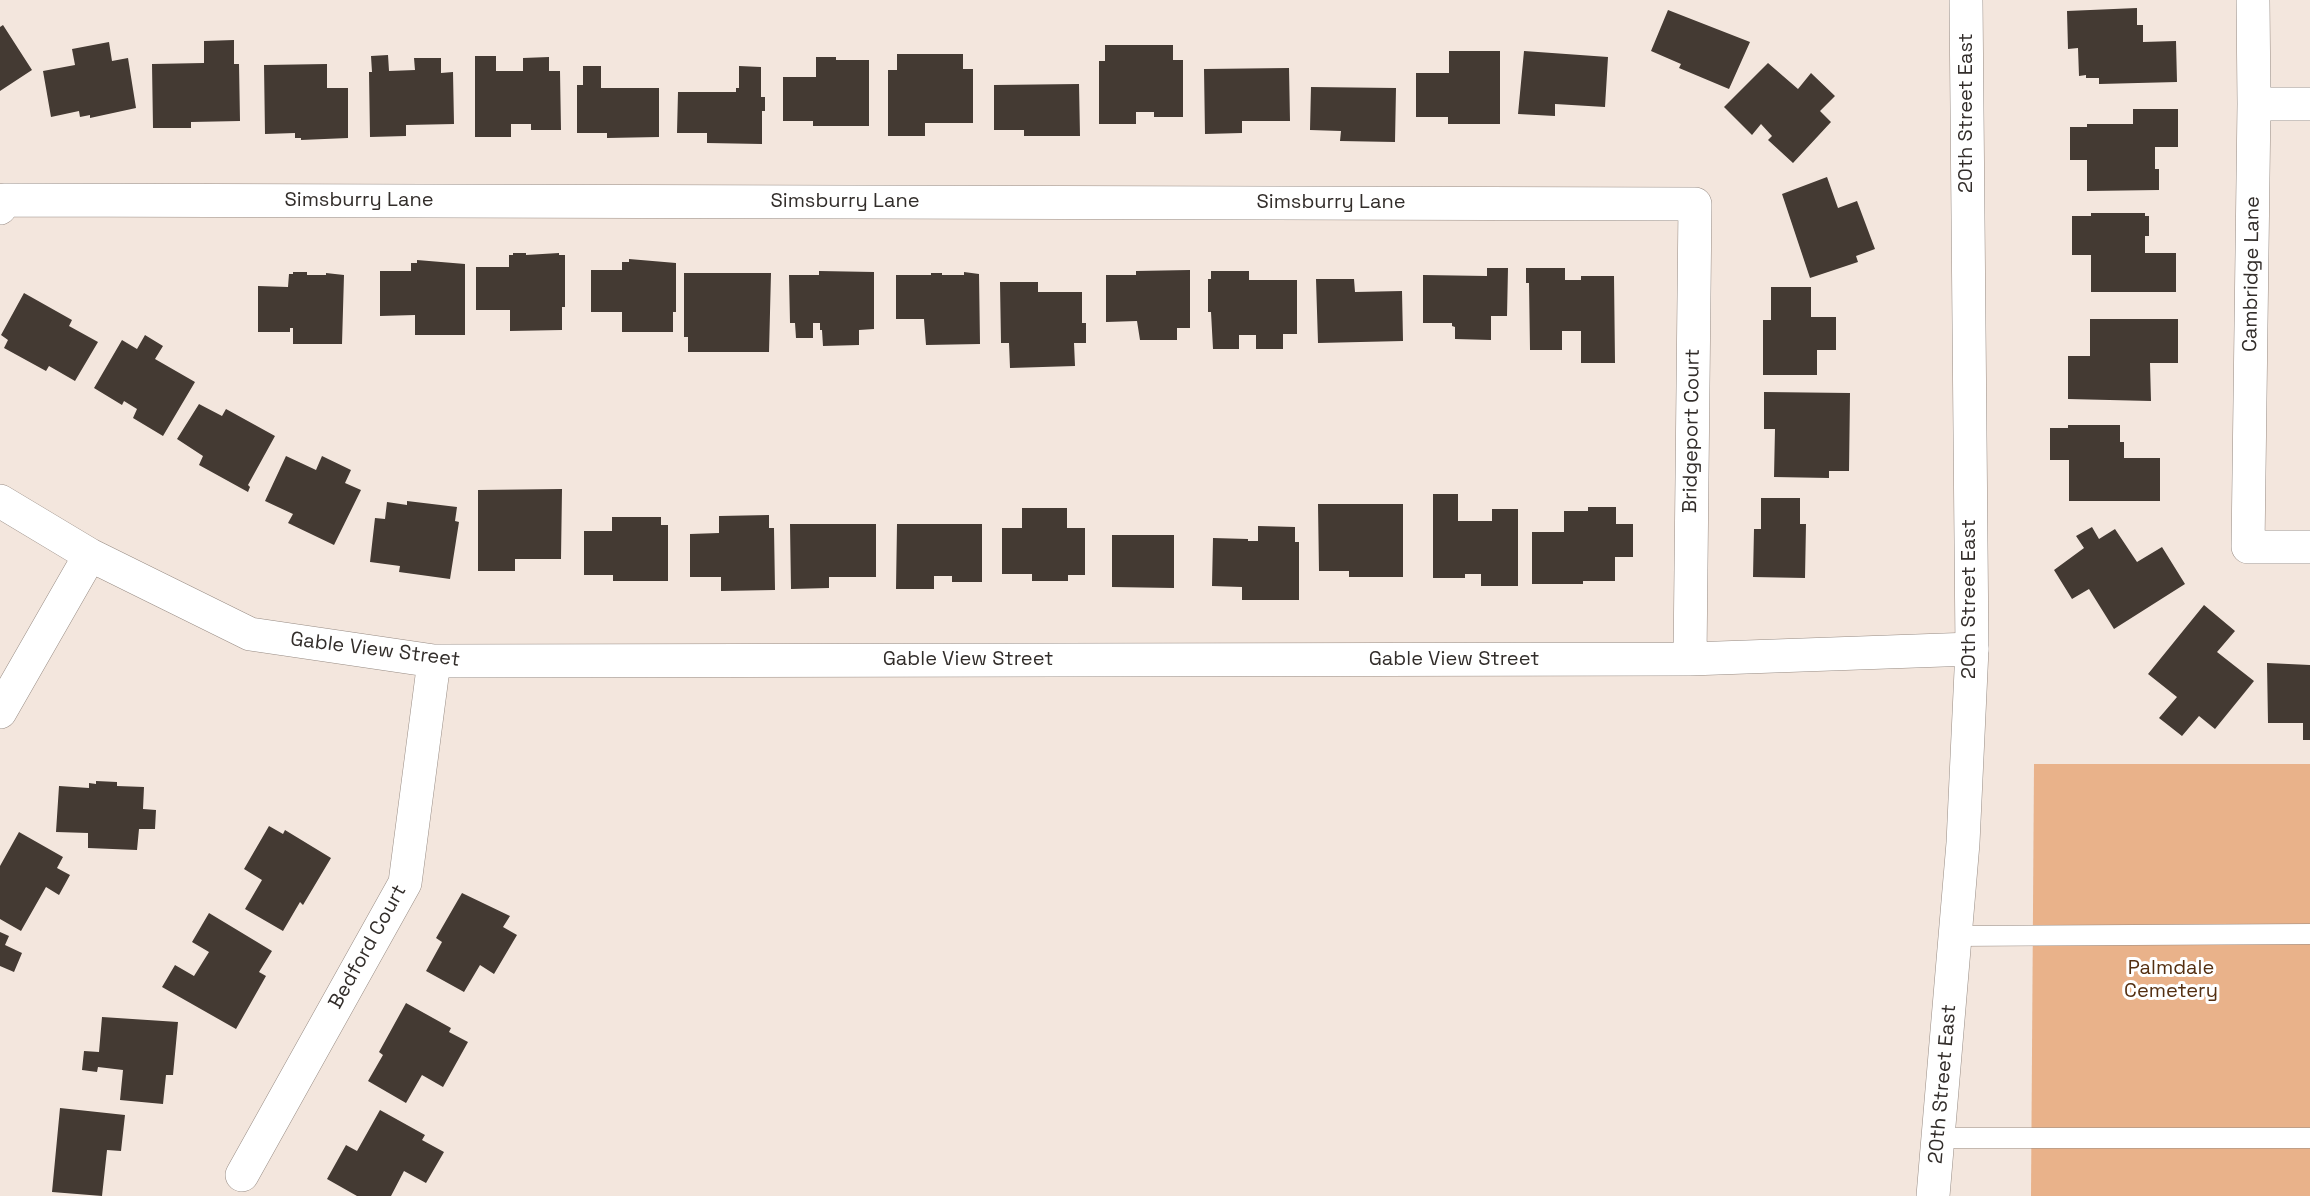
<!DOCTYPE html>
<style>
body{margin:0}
canvas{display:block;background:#f3e6dd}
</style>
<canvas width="2310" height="1196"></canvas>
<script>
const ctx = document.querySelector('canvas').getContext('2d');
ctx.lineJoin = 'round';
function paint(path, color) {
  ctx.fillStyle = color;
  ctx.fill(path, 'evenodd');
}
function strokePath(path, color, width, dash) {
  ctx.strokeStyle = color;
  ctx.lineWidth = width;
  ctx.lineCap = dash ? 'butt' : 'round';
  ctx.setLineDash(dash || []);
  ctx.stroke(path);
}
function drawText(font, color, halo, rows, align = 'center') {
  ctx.font = font + ' "Space Grotesk",sans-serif';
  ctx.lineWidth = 6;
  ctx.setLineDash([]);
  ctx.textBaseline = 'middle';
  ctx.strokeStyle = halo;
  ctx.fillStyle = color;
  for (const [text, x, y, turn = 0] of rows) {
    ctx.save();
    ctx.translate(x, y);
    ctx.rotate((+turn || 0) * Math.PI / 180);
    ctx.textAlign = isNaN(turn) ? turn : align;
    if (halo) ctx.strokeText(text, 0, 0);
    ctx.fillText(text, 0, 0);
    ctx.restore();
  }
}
paint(new Path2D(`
 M 2034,764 L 2310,764 L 2310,1196 L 2031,1196 Z`), '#e9b28a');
paint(new Path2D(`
 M 2137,8 L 2137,25 L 2143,25 L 2143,42 L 2176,41 L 2177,82 L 2099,84 L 2099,78 L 2086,78 L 2086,75 L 2079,76 L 2078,48 L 2068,49 L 2067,11 Z
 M 1668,10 L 1750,42 L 1729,89 L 1679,68 L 1681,64 L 1651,51 Z
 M 3,25 L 32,70 L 0,91 L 0,27 Z
 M 234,40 L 234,64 L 239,64 L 240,121 L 191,122 L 191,128 L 153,128 L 152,64 L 204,63 L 204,41 Z
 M 109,42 L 112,61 L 128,58 L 136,108 L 90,118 L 90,115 L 80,117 L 79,111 L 51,117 L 43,71 L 75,65 L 72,49 Z
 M 1105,45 L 1173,45 L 1173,60 L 1183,60 L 1183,117 L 1154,117 L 1154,112 L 1136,112 L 1136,124 L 1099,124 L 1099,61 L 1105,61 Z
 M 1449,51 L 1500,51 L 1500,124 L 1448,124 L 1448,117 L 1416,117 L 1416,73 L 1449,73 Z
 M 1524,51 L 1608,57 L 1605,107 L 1555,104 L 1555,116 L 1518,114 Z
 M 897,54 L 963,54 L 963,69 L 973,69 L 973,123 L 925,123 L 925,136 L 888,136 L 888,70 L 897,70 Z
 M 388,55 L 389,71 L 415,70 L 414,58 L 441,58 L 441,73 L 453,72 L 454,124 L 406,125 L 406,136 L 370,137 L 369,72 L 372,72 L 371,56 Z
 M 475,56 L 496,56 L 496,71 L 523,71 L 523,58 L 549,57 L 549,71 L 560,71 L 561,130 L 531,130 L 531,124 L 511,124 L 511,137 L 475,137 Z
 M 816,57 L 836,57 L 836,60 L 869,60 L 869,126 L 813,126 L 813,121 L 783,121 L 783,77 L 816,77 Z
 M 1768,63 L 1798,89 L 1811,73 L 1835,96 L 1820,111 L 1831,122 L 1793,163 L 1768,140 L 1772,136 L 1761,124 L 1752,135 L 1724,107 Z
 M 327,64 L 327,88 L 348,88 L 348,138 L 301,140 L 301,138 L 295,138 L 295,133 L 265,134 L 264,65 Z
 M 583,66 L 601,66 L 601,88 L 659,88 L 659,137 L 607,138 L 607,133 L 577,133 L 577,85 L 583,85 Z
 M 739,66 L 761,67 L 761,97 L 765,97 L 765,111 L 762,111 L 762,144 L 707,143 L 707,133 L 677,133 L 678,92 L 736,92 L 736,88 L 739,88 Z
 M 1289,68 L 1290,121 L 1242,121 L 1242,133 L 1205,134 L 1204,69 Z
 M 1079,84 L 1080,136 L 1024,136 L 1024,130 L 994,130 L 994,85 Z
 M 1311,87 L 1396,88 L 1395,142 L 1340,141 L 1341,131 L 1310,130 Z
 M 2133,109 L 2178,109 L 2178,147 L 2155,147 L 2155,169 L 2159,169 L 2159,190 L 2087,191 L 2087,160 L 2070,160 L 2070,127 L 2087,127 L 2087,124 L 2133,124 Z
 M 1827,177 L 1838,208 L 1857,201 L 1875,249 L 1856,256 L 1858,262 L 1810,278 L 1782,194 Z
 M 2091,213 L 2145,213 L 2145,216 L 2149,216 L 2149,236 L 2145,236 L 2145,253 L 2176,253 L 2176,292 L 2091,292 L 2091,255 L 2072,255 L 2072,216 L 2091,216 Z
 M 513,253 L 526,253 L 526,255 L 559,253 L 559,255 L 565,255 L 565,307 L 562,307 L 562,330 L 510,331 L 510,310 L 476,310 L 476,267 L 509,267 L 509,255 L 513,255 Z
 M 629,259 L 676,263 L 676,312 L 673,312 L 673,332 L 622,332 L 622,312 L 591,312 L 591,270 L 622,270 L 622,262 L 629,262 Z
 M 417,260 L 465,264 L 465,335 L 415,335 L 415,315 L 380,316 L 380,271 L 411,271 L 411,263 L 417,263 Z
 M 1487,268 L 1508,268 L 1507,316 L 1491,316 L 1491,340 L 1455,339 L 1455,327 L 1452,326 L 1452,323 L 1423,323 L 1423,275 L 1487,276 Z
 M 1526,268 L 1565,268 L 1565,280 L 1581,280 L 1581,276 L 1614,276 L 1615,363 L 1581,363 L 1581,331 L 1562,331 L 1562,350 L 1530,350 L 1529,283 L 1526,283 Z
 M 1190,270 L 1190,328 L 1177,328 L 1177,340 L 1140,340 L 1137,321 L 1106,322 L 1106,275 L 1136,275 L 1136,271 Z
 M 819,271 L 874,272 L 874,329 L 859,330 L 859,345 L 823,346 L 822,330 L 820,330 L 820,323 L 813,323 L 813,338 L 796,338 L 795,323 L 790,323 L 789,275 L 819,275 Z
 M 1211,271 L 1249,271 L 1249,280 L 1297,280 L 1297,334 L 1283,334 L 1283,349 L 1256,349 L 1256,335 L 1239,335 L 1239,349 L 1213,349 L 1211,312 L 1208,312 L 1208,279 L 1211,279 Z
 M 293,272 L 307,272 L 307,275 L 326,275 L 326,273 L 344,275 L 342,344 L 293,344 L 293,328 L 290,328 L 290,332 L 258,332 L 258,286 L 288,287 L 289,274 L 293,274 Z
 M 964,272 L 979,274 L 980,344 L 926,345 L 924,319 L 896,319 L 896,275 L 931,275 L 931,273 L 942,273 L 942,275 L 964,275 Z
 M 684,273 L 771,273 L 769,352 L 688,352 L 688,337 L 684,337 Z
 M 1316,279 L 1354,279 L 1355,292 L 1402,291 L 1403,341 L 1318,343 Z
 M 1000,282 L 1038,282 L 1038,292 L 1082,292 L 1082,323 L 1086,323 L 1086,343 L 1074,343 L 1075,366 L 1010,368 L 1009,343 L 1001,343 Z
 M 1771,287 L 1811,287 L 1811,317 L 1836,317 L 1836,350 L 1817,350 L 1817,375 L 1763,375 L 1763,320 L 1771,320 Z
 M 24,293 L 72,320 L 69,326 L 98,342 L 75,381 L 49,366 L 46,371 L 4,348 L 8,340 L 1,335 Z
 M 2090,319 L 2178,319 L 2178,363 L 2150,363 L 2151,401 L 2068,399 L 2068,356 L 2090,356 Z
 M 145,335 L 163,346 L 155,359 L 195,382 L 163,436 L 133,418 L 137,409 L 124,401 L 122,405 L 94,388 L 122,340 L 137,349 Z
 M 1764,392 L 1850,393 L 1849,471 L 1829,471 L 1829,478 L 1774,477 L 1775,429 L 1764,429 Z
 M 199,404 L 222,416 L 226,409 L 275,436 L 248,485 L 250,487 L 248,492 L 199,465 L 203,456 L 177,439 Z
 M 2068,425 L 2120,425 L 2120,442 L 2124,442 L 2124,458 L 2160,458 L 2160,501 L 2069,501 L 2069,460 L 2050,460 L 2050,428 L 2068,428 Z
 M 286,456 L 316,470 L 322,456 L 351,470 L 345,483 L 361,490 L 334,545 L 288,523 L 293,514 L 265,501 Z
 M 562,489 L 561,559 L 515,559 L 515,571 L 478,571 L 478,490 Z
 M 1433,494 L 1458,494 L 1458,521 L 1492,521 L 1492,509 L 1518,509 L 1518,586 L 1481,586 L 1481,574 L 1465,574 L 1465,578 L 1433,578 Z
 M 1761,498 L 1800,498 L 1800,524 L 1806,524 L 1805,578 L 1753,577 L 1754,529 L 1761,529 Z
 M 407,501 L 457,507 L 455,521 L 459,522 L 450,579 L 399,572 L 400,566 L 370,562 L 375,518 L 385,519 L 387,502 L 407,505 Z
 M 1318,504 L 1403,504 L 1403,577 L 1349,577 L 1349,571 L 1319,571 Z
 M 1588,507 L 1616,507 L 1616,524 L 1633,524 L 1633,557 L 1615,557 L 1615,581 L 1583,581 L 1583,584 L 1532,584 L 1532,532 L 1564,532 L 1564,511 L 1588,511 Z
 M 1022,508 L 1067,508 L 1067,528 L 1085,528 L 1085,575 L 1068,575 L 1068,581 L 1032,581 L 1032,574 L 1002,574 L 1002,528 L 1022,528 Z
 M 769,515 L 769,528 L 774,528 L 775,590 L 721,591 L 721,577 L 690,577 L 690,534 L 719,533 L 719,516 Z
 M 612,517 L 661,517 L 661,525 L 668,525 L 668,581 L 613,581 L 613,575 L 584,575 L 584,531 L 612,531 Z
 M 790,524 L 876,524 L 876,577 L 829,577 L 829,588 L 791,589 Z
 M 897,524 L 982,524 L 982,582 L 952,582 L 952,576 L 934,576 L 934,589 L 896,589 Z
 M 1258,526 L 1295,527 L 1295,542 L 1299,542 L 1299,600 L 1242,600 L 1242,587 L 1212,586 L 1213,538 L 1248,539 L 1248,541 L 1258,541 Z
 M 2092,527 L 2099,539 L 2115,529 L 2137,562 L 2162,547 L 2185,584 L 2114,629 L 2089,589 L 2072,599 L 2054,570 L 2084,548 L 2076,536 Z
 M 1112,535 L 1174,535 L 1174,588 L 1112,587 Z
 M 2204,605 L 2235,631 L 2217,652 L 2254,681 L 2215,729 L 2199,716 L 2182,736 L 2159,718 L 2177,697 L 2148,674 Z
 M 2267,663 L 2310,665 L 2310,740 L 2303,740 L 2303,723 L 2268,723 Z
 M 96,781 L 117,782 L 117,786 L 144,787 L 143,809 L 156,810 L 155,829 L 139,829 L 137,850 L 88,848 L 88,833 L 56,832 L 59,786 L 89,788 L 89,783 L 96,784 Z
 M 269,826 L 283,834 L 285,830 L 331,858 L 303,905 L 300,902 L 283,931 L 245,909 L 262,880 L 244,869 Z
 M 19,832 L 63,857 L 57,868 L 70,875 L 59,895 L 46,887 L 21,931 L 0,919 L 0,866 Z
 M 462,893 L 510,916 L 503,927 L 517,935 L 494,974 L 480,965 L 464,992 L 426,971 L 442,942 L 436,938 Z
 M 209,913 L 272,951 L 259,972 L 266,976 L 236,1029 L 162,987 L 175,965 L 194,976 L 209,952 L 192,942 Z
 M 0,932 L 9,936 L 5,945 L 22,953 L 14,972 L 0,966 Z
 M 406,1003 L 451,1028 L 449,1032 L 468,1042 L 443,1087 L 422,1075 L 406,1103 L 368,1081 L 383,1055 L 379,1052 Z
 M 102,1017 L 178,1022 L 173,1075 L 166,1075 L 163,1104 L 120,1100 L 123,1070 L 98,1067 L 97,1072 L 82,1070 L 84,1051 L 99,1052 Z
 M 60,1108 L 125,1115 L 121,1151 L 107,1150 L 102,1196 L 52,1192 Z
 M 380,1110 L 425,1135 L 422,1140 L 444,1152 L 426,1183 L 404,1171 L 391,1196 L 357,1196 L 327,1179 L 346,1145 L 357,1151 Z`), '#443a33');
const lane = new Path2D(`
 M 1955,936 L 2310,934
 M 1938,1138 L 2310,1138`);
const street = new Path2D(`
 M 2253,0 L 2254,104 L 2248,547 L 2310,547
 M 2254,104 L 2310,104
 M 0,208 L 4,200 L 1695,204 L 1690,659
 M 0,501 L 90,555 L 250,634 L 434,661 L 1690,659 L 1972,649
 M 0,712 L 90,555
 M 242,1175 L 405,883 L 434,661`);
const secondary = new Path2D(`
 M 1933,1196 L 1963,843 L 1972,649 L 1966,0`);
strokePath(lane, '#978b83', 21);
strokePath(street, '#978b83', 34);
strokePath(secondary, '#978b83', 34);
strokePath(lane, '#fff', 20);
strokePath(street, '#fff', 33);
strokePath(secondary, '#fff', 33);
drawText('20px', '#322d2a', '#fff', [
 ["20th Street East",1967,113,-90],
 ["Simsburry Lane",359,201],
 ["Simsburry Lane",845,202],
 ["Simsburry Lane",1331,203],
 ["Cambridge Lane",2252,274,-89],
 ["Bridgeport Court",1692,431,-89],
 ["20th Street East",1970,599,-90],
 ["Gable View Street",375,650,7],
 ["Gable View Street",968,660],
 ["Gable View Street",1454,660],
 ["Bedford Court",368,947,-61],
 ["20th Street East",1943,1084,-85]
]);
drawText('20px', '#542f11', '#fff', [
 ["Palmdale",2171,969],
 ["Cemetery",2171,992]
]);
</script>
